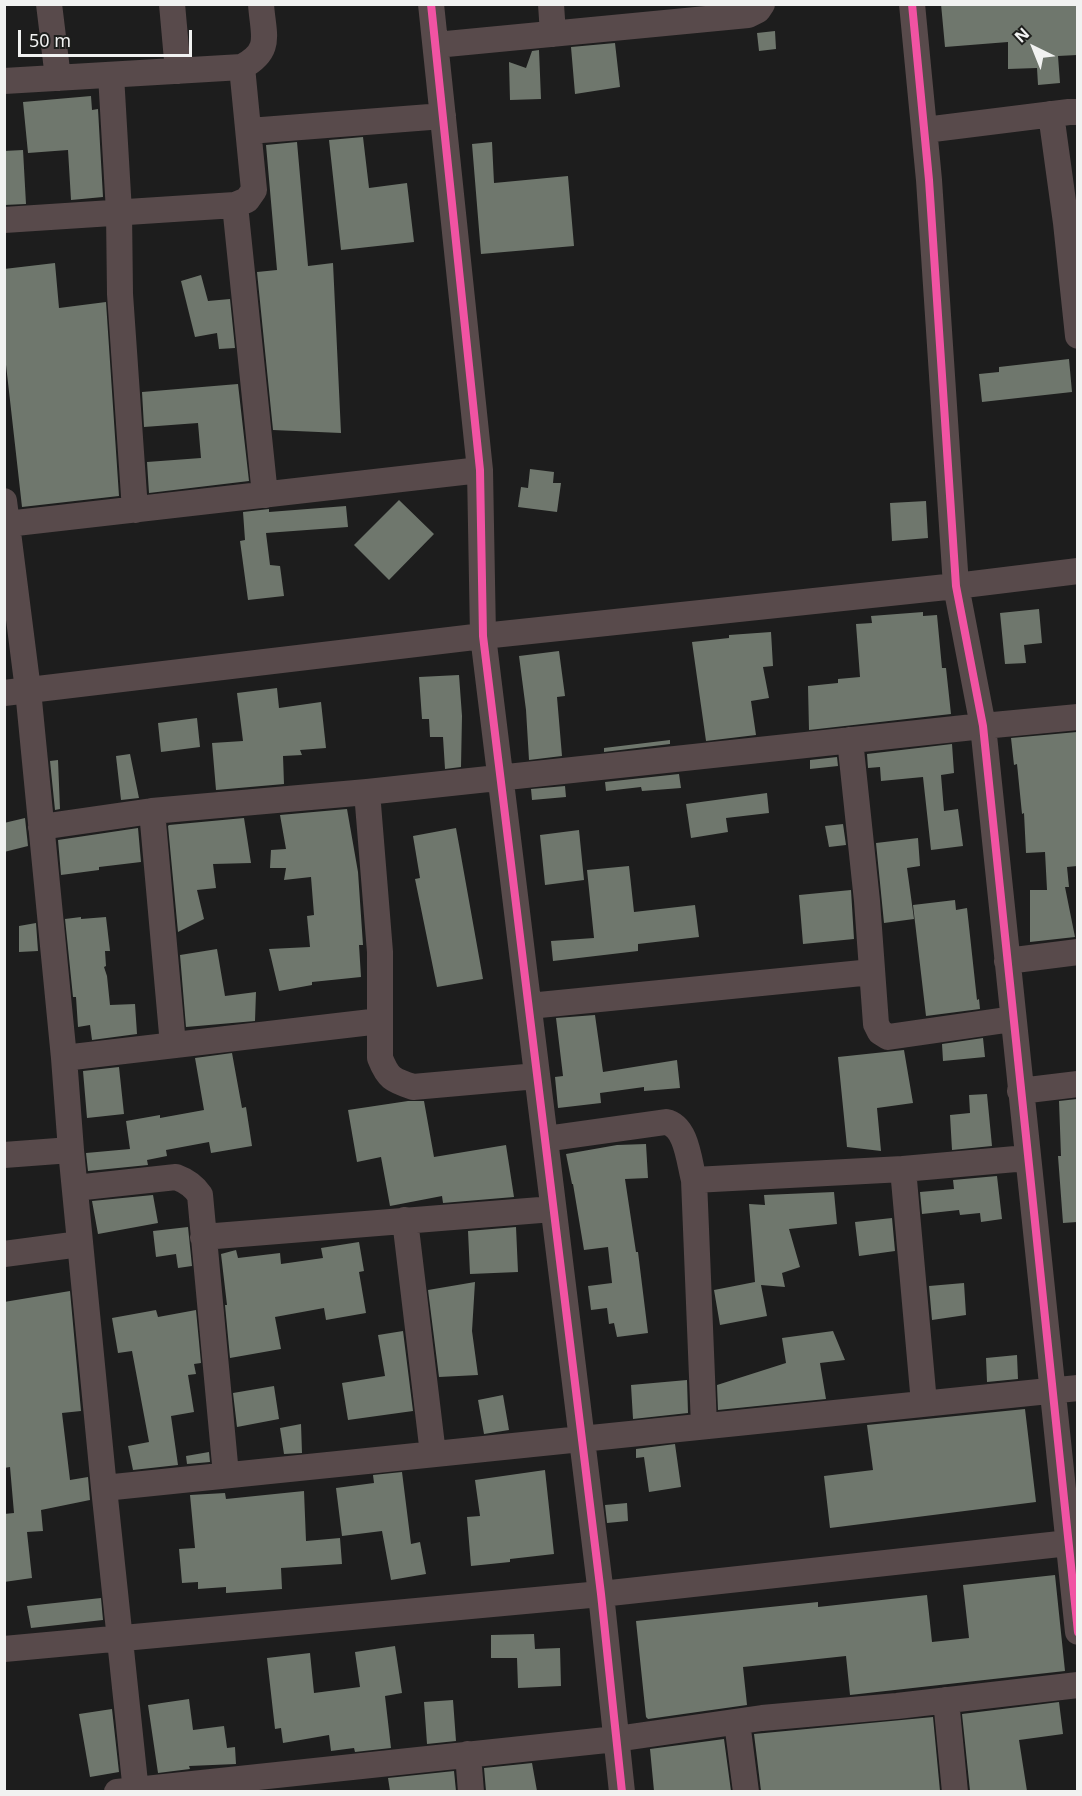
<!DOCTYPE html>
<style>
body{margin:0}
#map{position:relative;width:1082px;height:1796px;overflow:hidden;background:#1d1d1d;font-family:"Noto Sans",sans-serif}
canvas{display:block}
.frame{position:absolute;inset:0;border:6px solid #f1f2f1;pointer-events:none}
.north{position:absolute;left:1004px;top:18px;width:60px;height:60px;-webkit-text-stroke:4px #1d1e1c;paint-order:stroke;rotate:317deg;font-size:16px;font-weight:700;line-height:24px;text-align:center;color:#f1f2f1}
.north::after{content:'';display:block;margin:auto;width:21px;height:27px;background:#f1f2f1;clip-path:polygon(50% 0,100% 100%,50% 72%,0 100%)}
.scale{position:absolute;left:18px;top:30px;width:174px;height:27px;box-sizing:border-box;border:3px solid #f1f2f1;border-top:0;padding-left:8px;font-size:18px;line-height:21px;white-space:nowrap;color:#f1f2f1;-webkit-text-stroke:4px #1d1e1c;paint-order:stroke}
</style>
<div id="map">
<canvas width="1082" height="1796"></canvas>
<div class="frame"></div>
<div class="north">N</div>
<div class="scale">50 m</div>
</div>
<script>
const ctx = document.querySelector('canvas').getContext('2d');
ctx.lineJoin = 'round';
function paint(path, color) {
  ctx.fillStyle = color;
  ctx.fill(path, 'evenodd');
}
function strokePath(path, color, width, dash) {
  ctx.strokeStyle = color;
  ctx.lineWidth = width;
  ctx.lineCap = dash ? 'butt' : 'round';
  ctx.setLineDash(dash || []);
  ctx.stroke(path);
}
paint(new Path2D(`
 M 941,4 L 1077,4 L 1077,55 L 1058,56 L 1060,83 L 1038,85 L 1037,68 L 1008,69 L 1008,42 L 945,47 Z
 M 775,31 L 776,49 L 759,51 L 757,33 Z
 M 615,43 L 620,87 L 575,94 L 571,47 Z
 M 539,50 L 541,99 L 510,100 L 509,62 L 526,68 L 532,51 Z
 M 91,96 L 92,110 L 98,109 L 103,197 L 71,200 L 68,150 L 28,153 L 23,102 Z
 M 363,137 L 369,188 L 407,183 L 414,242 L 341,250 L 329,140 Z
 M 297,142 L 308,266 L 333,263 L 341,433 L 273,430 L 257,272 L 277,270 L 266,145 Z
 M 492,142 L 494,183 L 568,176 L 574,246 L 481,254 L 472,144 Z
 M 23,150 L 26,204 L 4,205 L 4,151 Z
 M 55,263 L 59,308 L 106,302 L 119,496 L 22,507 L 4,347 L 4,269 Z
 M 201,275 L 208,301 L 230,299 L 235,348 L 219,349 L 217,333 L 195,337 L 181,281 Z
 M 1069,359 L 1072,392 L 982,402 L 979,374 L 999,372 L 999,367 Z
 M 238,384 L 249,481 L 149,493 L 147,462 L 201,458 L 198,423 L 144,427 L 142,392 Z
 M 530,469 L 554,472 L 553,483 L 561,483 L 557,512 L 518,507 L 521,487 L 528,488 Z
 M 399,500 L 434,534 L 389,580 L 354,545 Z
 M 926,501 L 928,538 L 892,541 L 890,503 Z
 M 346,506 L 348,527 L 266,533 L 270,565 L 280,566 L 284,596 L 248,600 L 240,541 L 245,540 L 243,512 L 269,509 L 269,512 Z
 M 1039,609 L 1042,643 L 1024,645 L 1026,663 L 1005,664 L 1000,613 Z
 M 923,612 L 923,616 L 937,615 L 942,668 L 946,668 L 951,714 L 809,730 L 808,686 L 838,683 L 838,679 L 860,677 L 856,624 L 872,623 L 871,616 Z
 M 771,632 L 773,666 L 763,667 L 769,698 L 751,701 L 756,735 L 706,741 L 692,642 L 729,638 L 729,635 Z
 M 559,651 L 565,696 L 557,697 L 562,756 L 529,760 L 526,710 L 519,656 Z
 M 459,675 L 462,716 L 461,767 L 445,769 L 443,737 L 430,737 L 429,719 L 422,719 L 419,677 Z
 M 277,688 L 279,708 L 321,702 L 326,748 L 300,750 L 302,755 L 283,756 L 284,784 L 216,790 L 212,743 L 243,741 L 237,693 Z
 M 197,718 L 200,747 L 161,752 L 158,723 Z
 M 1077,732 L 1077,866 L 1067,867 L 1069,887 L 1065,887 L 1075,937 L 1030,942 L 1030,890 L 1047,890 L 1045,852 L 1026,853 L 1024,813 L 1022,814 L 1017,764 L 1014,765 L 1011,738 Z
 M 670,740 L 670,744 L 604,752 L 604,748 Z
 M 952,744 L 954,773 L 941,775 L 944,811 L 958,809 L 963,846 L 931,850 L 923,777 L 881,781 L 880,767 L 868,768 L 867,754 Z
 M 130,754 L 139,798 L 121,800 L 116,756 Z
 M 837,757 L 838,766 L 810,769 L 810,760 Z
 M 58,760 L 60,809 L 55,810 L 50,761 Z
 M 679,774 L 681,788 L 642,791 L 641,787 L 606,791 L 605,782 Z
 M 565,786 L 566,797 L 532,800 L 531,789 Z
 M 767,793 L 769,813 L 726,818 L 728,832 L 691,838 L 686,804 Z
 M 347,809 L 358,872 L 363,945 L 359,945 L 361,977 L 312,982 L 312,985 L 279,991 L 269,949 L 310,947 L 307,916 L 314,915 L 311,877 L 284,880 L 286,868 L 270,868 L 271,850 L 286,849 L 280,815 Z
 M 25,818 L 28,846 L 4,852 L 4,823 Z
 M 244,818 L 251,863 L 213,864 L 216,888 L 197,890 L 204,919 L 178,932 L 168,826 L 169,825 Z
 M 843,824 L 846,845 L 829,847 L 825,826 Z
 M 138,828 L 141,862 L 99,867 L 99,870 L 61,875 L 58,840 Z
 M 456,828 L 483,979 L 437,987 L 415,879 L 420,878 L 413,836 Z
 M 579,830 L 584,880 L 545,885 L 540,835 Z
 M 918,838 L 920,866 L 907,868 L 914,919 L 884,923 L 876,843 Z
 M 629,866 L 634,912 L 695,905 L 699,937 L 638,944 L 638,951 L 553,961 L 551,941 L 594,938 L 587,870 Z
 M 851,890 L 854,939 L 803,944 L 799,895 Z
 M 955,900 L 956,910 L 967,908 L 977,1000 L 979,999 L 980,1009 L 926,1016 L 913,905 Z
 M 81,917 L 81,919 L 106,917 L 110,951 L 105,951 L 106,966 L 104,967 L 107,976 L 110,1005 L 135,1004 L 137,1034 L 92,1040 L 90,1025 L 78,1027 L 76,997 L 73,997 L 65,919 Z
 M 36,923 L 38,951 L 19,952 L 19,926 Z
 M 217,949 L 225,996 L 256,992 L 255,1021 L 186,1027 L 180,955 Z
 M 595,1015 L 603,1072 L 677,1060 L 680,1088 L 644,1091 L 644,1087 L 600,1093 L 601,1103 L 558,1108 L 555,1077 L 563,1076 L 556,1018 Z
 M 983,1038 L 985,1057 L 943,1061 L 942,1044 Z
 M 904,1050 L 913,1103 L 877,1108 L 881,1151 L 847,1147 L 838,1057 Z
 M 232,1053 L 242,1108 L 246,1107 L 252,1146 L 211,1153 L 209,1142 L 166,1150 L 167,1156 L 147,1160 L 148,1165 L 88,1171 L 86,1153 L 130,1149 L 126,1121 L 160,1115 L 160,1118 L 204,1110 L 195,1058 Z
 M 119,1067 L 124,1114 L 87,1118 L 83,1071 Z
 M 987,1094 L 992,1146 L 952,1150 L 950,1115 L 970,1113 L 969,1095 Z
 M 1077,1099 L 1077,1222 L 1063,1223 L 1058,1156 L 1061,1156 L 1059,1101 Z
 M 408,1101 L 424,1101 L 434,1157 L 506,1145 L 514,1197 L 443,1203 L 442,1196 L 390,1206 L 381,1157 L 357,1162 L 348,1110 Z
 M 646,1144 L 648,1178 L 625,1179 L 636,1252 L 638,1252 L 648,1333 L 617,1337 L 614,1323 L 609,1324 L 607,1308 L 591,1310 L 588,1286 L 612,1283 L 608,1247 L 584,1250 L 573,1184 L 572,1184 L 566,1154 L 617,1145 Z
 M 997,1176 L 1002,1219 L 981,1222 L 980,1213 L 960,1215 L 959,1210 L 922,1214 L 920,1192 L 954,1189 L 953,1180 Z
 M 834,1192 L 837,1224 L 789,1229 L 800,1267 L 782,1273 L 785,1287 L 761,1285 L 767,1316 L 720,1325 L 714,1290 L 755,1282 L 749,1204 L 765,1205 L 764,1195 Z
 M 153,1195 L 158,1223 L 98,1234 L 92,1201 Z
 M 892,1218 L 895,1251 L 859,1256 L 855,1222 Z
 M 188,1227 L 192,1266 L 178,1268 L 176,1254 L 156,1257 L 153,1231 Z
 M 516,1227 L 518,1272 L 470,1274 L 468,1231 Z
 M 359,1242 L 364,1271 L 359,1272 L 366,1313 L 326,1320 L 324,1308 L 275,1317 L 281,1349 L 230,1358 L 225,1305 L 227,1305 L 221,1254 L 236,1250 L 238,1258 L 280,1253 L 281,1264 L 323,1258 L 321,1248 Z
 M 475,1282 L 472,1331 L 478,1375 L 439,1377 L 428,1290 Z
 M 964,1283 L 966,1315 L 932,1320 L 929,1286 Z
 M 70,1291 L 81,1411 L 62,1413 L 70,1480 L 88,1477 L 90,1500 L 41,1510 L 43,1531 L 27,1532 L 32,1578 L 4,1582 L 4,1514 L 14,1513 L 10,1467 L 4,1468 L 4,1302 Z
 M 156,1310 L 158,1317 L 196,1310 L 201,1363 L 194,1364 L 196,1374 L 188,1375 L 194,1412 L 171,1416 L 178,1465 L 133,1470 L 128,1446 L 149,1442 L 132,1351 L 118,1353 L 112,1318 Z
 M 403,1331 L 413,1411 L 348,1420 L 342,1383 L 385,1376 L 378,1335 Z
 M 833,1331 L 845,1360 L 820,1363 L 826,1399 L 718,1410 L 717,1385 L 786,1363 L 782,1338 Z
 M 1017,1355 L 1018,1379 L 987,1382 L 986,1358 Z
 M 687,1380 L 688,1413 L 633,1419 L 631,1385 Z
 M 274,1386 L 279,1419 L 237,1427 L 233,1393 Z
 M 503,1395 L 509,1430 L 484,1434 L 478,1400 Z
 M 1025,1409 L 1036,1502 L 830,1528 L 824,1476 L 873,1470 L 867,1425 Z
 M 301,1424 L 302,1453 L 284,1454 L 280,1428 Z
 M 675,1444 L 681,1487 L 649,1492 L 644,1457 L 636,1458 L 636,1449 Z
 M 209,1452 L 210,1462 L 187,1464 L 186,1456 Z
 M 545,1470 L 554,1554 L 510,1559 L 510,1562 L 471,1566 L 467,1517 L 480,1516 L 475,1480 Z
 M 402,1472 L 411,1544 L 420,1542 L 426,1574 L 391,1580 L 382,1531 L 342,1536 L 336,1488 L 374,1483 L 373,1475 Z
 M 304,1491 L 306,1541 L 340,1538 L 342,1564 L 281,1568 L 282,1589 L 226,1593 L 226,1587 L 198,1589 L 198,1582 L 182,1583 L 179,1549 L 195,1548 L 190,1495 L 225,1493 L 226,1499 Z
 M 627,1503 L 628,1521 L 607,1523 L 605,1505 Z
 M 1055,1575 L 1065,1671 L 850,1695 L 846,1656 L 743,1667 L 747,1705 L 648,1719 L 646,1717 L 636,1621 L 818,1602 L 818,1607 L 927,1595 L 932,1642 L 969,1638 L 963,1585 Z
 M 101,1598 L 103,1620 L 31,1628 L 27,1606 Z
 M 534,1634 L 535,1649 L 560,1648 L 561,1686 L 518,1688 L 517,1658 L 491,1658 L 491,1635 Z
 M 395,1646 L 402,1693 L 385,1696 L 391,1748 L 355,1752 L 354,1748 L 331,1751 L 329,1735 L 283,1743 L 281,1728 L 275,1729 L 267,1658 L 310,1653 L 314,1693 L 360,1687 L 355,1652 Z
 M 189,1699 L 193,1730 L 224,1726 L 227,1748 L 235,1747 L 236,1764 L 189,1766 L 190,1769 L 158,1773 L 148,1705 Z
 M 453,1700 L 456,1741 L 427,1744 L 424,1702 Z
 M 1059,1702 L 1063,1734 L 1019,1740 L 1027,1791 L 970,1791 L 962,1714 Z
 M 112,1709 L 119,1772 L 90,1777 L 79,1714 Z
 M 933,1717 L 940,1791 L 761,1791 L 754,1734 Z
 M 724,1739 L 731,1791 L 654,1791 L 650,1749 Z
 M 532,1763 L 537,1791 L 486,1791 L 484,1768 Z
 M 454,1771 L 456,1791 L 390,1791 L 388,1778 Z`), '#6f776d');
strokePath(new Path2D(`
 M 49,4 L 58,78
 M 172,4 L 178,71
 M 431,4 L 480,470 L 483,636 L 601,1594 L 622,1792
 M 551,4 L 553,34
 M 912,4 L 929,180 L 956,586 L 983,726 L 1078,1632
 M 436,45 L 748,15 L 758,10 L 762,4
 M 111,75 L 119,212 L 120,294 L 135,510
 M 4,81 L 242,67 C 273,50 263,35 261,4
 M 1051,114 L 1066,223 L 1078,336
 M 925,130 L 1069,112 L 1078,112
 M 249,131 L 443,116
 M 235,205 L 265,495
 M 4,220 L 235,205 L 247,200 L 254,190 L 242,67
 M 4,501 L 28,690 L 64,1058 L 71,1150 L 104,1488 L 136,1792
 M 7,524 L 480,470
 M 4,693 L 483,636 L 956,586 L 1078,571
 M 850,740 L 867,901 L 876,1024 L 880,1032 L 888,1037 L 1013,1019
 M 367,792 L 380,952 L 380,1058 C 388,1078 392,1080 413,1087 L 537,1076
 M 152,811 L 173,1045
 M 41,827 L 152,811 L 367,792 L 983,726 L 1078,717
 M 1007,961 L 1078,952
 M 529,1006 L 872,972
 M 64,1058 L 380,1021
 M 1020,1091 L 1078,1084
 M 545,1139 L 666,1122 C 687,1126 689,1162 694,1180 L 704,1426
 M 4,1155 L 71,1150
 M 903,1169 L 924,1403
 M 694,1180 L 903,1169 L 1027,1158
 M 75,1188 L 176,1177 C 187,1181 194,1186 200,1195 L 226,1475
 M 405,1220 L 433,1454
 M 203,1237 L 553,1209
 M 4,1254 L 80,1244
 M 104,1488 L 1078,1388
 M 4,1649 L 601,1594 L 1078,1542
 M 946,1700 L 955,1792
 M 737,1722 L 746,1792
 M 468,1754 L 471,1792
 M 117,1792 L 616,1739 L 762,1718 L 897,1706 L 1078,1685`), '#584a4b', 26);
strokePath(new Path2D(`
 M 431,4 L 480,470 L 483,636 L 601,1594 L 622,1792
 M 912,4 L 929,180 L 956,586 L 983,726 L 1078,1632`), '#f153a3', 8);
</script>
